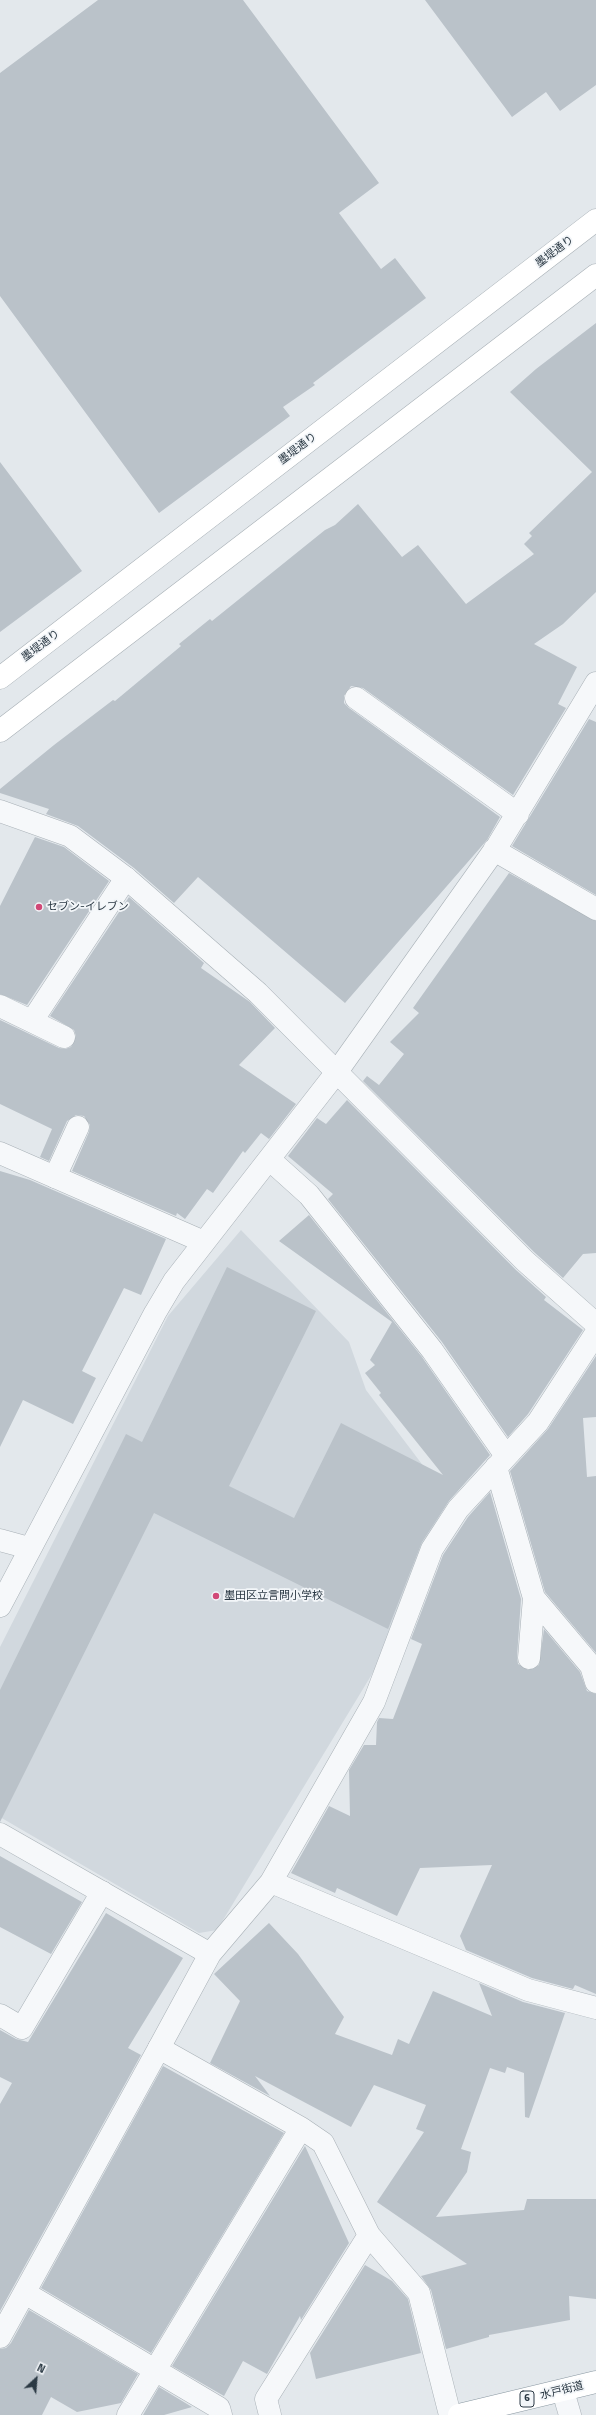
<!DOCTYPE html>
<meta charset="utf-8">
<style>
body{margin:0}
#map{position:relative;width:596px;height:2415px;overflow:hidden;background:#e3e8ec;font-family:"Titillium Web",sans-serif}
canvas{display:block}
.north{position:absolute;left:16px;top:2359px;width:40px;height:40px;-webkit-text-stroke:3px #f3f6f9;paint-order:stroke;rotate:26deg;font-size:11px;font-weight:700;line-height:16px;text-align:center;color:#2b3944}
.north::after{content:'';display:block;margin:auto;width:14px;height:18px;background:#2b3944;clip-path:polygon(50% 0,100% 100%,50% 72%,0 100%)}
</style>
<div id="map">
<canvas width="596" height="2415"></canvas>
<div class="north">N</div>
</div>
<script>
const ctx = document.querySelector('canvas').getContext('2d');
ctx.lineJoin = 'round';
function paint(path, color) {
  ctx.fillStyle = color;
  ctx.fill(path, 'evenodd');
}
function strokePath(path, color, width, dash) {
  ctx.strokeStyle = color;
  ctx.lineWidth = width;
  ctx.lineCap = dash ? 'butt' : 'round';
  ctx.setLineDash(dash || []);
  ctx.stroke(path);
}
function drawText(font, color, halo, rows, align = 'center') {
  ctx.font = font + ' "Titillium Web","Noto Sans JP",sans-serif';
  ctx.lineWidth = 3.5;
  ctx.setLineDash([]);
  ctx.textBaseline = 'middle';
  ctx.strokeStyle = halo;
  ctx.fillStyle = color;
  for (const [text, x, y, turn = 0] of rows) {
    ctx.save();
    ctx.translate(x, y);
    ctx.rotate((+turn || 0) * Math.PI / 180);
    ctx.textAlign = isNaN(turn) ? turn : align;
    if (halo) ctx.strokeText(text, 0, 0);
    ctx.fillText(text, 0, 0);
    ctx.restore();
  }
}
paint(new Path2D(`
 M 241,1230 L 349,1342 L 366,1390 L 449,1500 L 422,1546 L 389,1646 L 217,1930 L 199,1933 L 0,1817 L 0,1647 L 168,1316 Z`), '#d1d8de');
paint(new Path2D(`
 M 98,0 L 243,0 L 379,183 L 339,213 L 381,269 L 395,258 L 426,298 L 313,383 L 315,385 L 283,407 L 290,416 L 159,513 L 0,296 L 0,73 Z
 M 425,0 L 596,0 L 596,85 L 560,111 L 546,92 L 512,117 Z
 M 596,323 L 596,592 L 563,624 L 534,644 L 577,667 L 558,704 L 566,708 L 513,795 L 363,688 L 351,686 L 344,696 L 344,703 L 349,708 L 500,817 L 487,840 L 345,1003 L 198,877 L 174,903 L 134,868 L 78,826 L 46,814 L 49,809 L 0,793 L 0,789 L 54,745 L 113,700 L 115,701 L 181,646 L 179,644 L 210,619 L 212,621 L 325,530 L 335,525 L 358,504 L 402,557 L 418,545 L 466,604 L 534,554 L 524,544 L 532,536 L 529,533 L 592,472 L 510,392 L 536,369 Z
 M 0,462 L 82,571 L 0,632 Z
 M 589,719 L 596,722 L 596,895 L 512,846 Z
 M 35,837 L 64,847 L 109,881 L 27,1005 L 0,994 L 0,906 Z
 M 509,873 L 596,921 L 596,1253 L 583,1254 L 563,1278 L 534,1252 L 363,1081 L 367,1076 L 379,1085 L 404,1054 L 390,1042 L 419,1013 L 413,1008 Z
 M 129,897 L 204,963 L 201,968 L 250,1002 L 275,1028 L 239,1065 L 296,1104 L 269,1139 L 261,1133 L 245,1153 L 243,1151 L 213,1193 L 207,1189 L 185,1219 L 177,1213 L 176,1216 L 72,1171 L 89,1132 L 90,1125 L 84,1116 L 76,1115 L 67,1121 L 49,1161 L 40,1157 L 52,1129 L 0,1104 L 0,1020 L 59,1048 L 65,1049 L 71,1047 L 76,1036 L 74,1030 L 50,1016 Z
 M 347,1100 L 516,1270 L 546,1297 L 544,1300 L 583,1330 L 528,1414 L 508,1437 L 442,1342 L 328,1199 L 333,1194 L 288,1156 L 317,1118 L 326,1124 Z
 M 0,1171 L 30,1180 L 166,1239 L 141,1295 L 124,1288 L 82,1371 L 96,1378 L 73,1424 L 23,1400 L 0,1447 Z
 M 309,1215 L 422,1357 L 490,1455 L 449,1501 L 422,1542 L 388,1629 L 154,1513 L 0,1822 L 0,1690 L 126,1434 L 142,1442 L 227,1267 L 316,1311 L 229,1486 L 294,1518 L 341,1423 L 443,1475 L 379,1395 L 381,1393 L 365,1373 L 375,1365 L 370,1360 L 392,1322 L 279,1241 Z
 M 596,1356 L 596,1417 L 583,1418 L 587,1477 L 596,1476 L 596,1653 L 545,1592 L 510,1471 L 548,1429 Z
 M 490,1492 L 521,1599 L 517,1657 L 518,1664 L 528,1670 L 539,1665 L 544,1629 L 580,1672 L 587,1691 L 596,1694 L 596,1994 L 575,1985 L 573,1989 L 532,1978 L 466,1950 L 460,1936 L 492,1865 L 420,1868 L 397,1916 L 337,1888 L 335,1893 L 291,1873 L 329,1806 L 350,1816 L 349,1770 L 364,1745 L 376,1745 L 377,1722 L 379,1718 L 393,1719 L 422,1644 L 411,1639 L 443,1555 L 468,1517 Z
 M 0,1856 L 82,1902 L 51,1954 L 0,1927 Z
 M 106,1913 L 183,1958 L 128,2048 L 141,2055 L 0,2311 L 0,2104 L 12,2083 L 0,2077 L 0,2030 L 16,2039 L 28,2042 Z
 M 269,1923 L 298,1954 L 344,2017 L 335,2034 L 392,2055 L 398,2039 L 409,2044 L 433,1991 L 492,2016 L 479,1983 L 523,2002 L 565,2013 L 529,2118 L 525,2117 L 524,2073 L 507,2067 L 505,2073 L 490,2068 L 461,2149 L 471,2152 L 467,2172 L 436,2217 L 524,2210 L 527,2199 L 596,2199 L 596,2299 L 569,2296 L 570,2320 L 489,2335 L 489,2337 L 446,2349 L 431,2290 L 421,2276 L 467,2264 L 377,2202 L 424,2132 L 416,2129 L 426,2105 L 374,2085 L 351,2127 L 255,2076 L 270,2096 L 210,2063 L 240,2001 L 214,1974 Z
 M 163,2066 L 284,2133 L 151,2353 L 41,2288 Z
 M 305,2146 L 349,2243 L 301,2320 L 300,2316 L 267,2374 L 243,2361 L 224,2396 L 172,2366 Z
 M 365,2265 L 392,2281 L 408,2299 L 421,2353 L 316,2379 L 310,2353 Z
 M 29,2310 L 138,2374 L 121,2403 L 77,2412 L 51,2397 L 42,2415 L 0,2415 L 0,2349 L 6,2348 L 11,2343 Z
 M 159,2387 L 192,2407 L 164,2415 L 143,2415 Z`), '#bac2c9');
const service = new Path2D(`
 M 0,1006 L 64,1037
 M 32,1021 L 126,878
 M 55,1177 L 78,1127
 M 0,1540 L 29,1548
 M 0,2015 L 22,2028 L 102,1892
 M 301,2128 L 323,2143 L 369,2235 L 419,2293 L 450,2415
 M 25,2293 L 219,2408 L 221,2415
 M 0,2337 L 159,2048 L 301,2128 L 128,2415
 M 270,2415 L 266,2399 L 369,2235`);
const minor = new Path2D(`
 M 356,698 L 518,814
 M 0,811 L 70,836 L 126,878 L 258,993 L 525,1261 L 596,1324
 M 494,850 L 596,909
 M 0,1153 L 204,1242
 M 269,1159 L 309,1195 L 432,1350 L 506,1456
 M 496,1467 L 534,1598 L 591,1666 L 596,1682
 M 0,1606 L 155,1313 L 174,1281 L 336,1073 L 498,845 L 596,683
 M 529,1658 L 534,1598
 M 0,1834 L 210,1954 L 271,1882 L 528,1990 L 596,2008
 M 271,1882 L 374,1702 L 432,1549 L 458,1509 L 538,1422 L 596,1333
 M 159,2048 L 210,1954
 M 563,2391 L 570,2415`);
const secondary = new Path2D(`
 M 0,678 L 596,220
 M 0,731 L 596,275`);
const trunk = new Path2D(`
 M 459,2415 L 596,2382`);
strokePath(service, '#a8b0b6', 23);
strokePath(minor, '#a8b0b6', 23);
strokePath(secondary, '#a8b0b6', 23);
strokePath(trunk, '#8a98a2', 23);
strokePath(service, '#f6f8fa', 22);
strokePath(minor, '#f6f8fa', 22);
strokePath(secondary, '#fff', 22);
strokePath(trunk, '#fff', 22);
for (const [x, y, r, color] of [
 [39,907,4,"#d14877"],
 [216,1596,4,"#d14877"]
]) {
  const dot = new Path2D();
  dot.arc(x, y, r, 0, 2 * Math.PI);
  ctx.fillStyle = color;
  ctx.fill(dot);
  strokePath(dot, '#f3f6f9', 1.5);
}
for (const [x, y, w] of [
 [527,2399,14]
]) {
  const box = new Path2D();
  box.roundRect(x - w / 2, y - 8, w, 16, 3);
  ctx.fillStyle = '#f3f6f9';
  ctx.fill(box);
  strokePath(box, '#2b3944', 1);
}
drawText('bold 10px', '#2b3944', null, [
 ["6",527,2399]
]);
drawText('11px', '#2b3944', '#f3f6f9', [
 ["墨堤通り",555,252,-37],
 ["墨堤通り",298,449,-37],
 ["墨堤通り",41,646,-37],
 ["水戸街道",562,2391,-14]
]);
drawText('11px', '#2b3944', '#f3f6f9', [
 ["セブン-イレブン",47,907],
 ["墨田区立言問小学校",224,1596]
], 'left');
</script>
